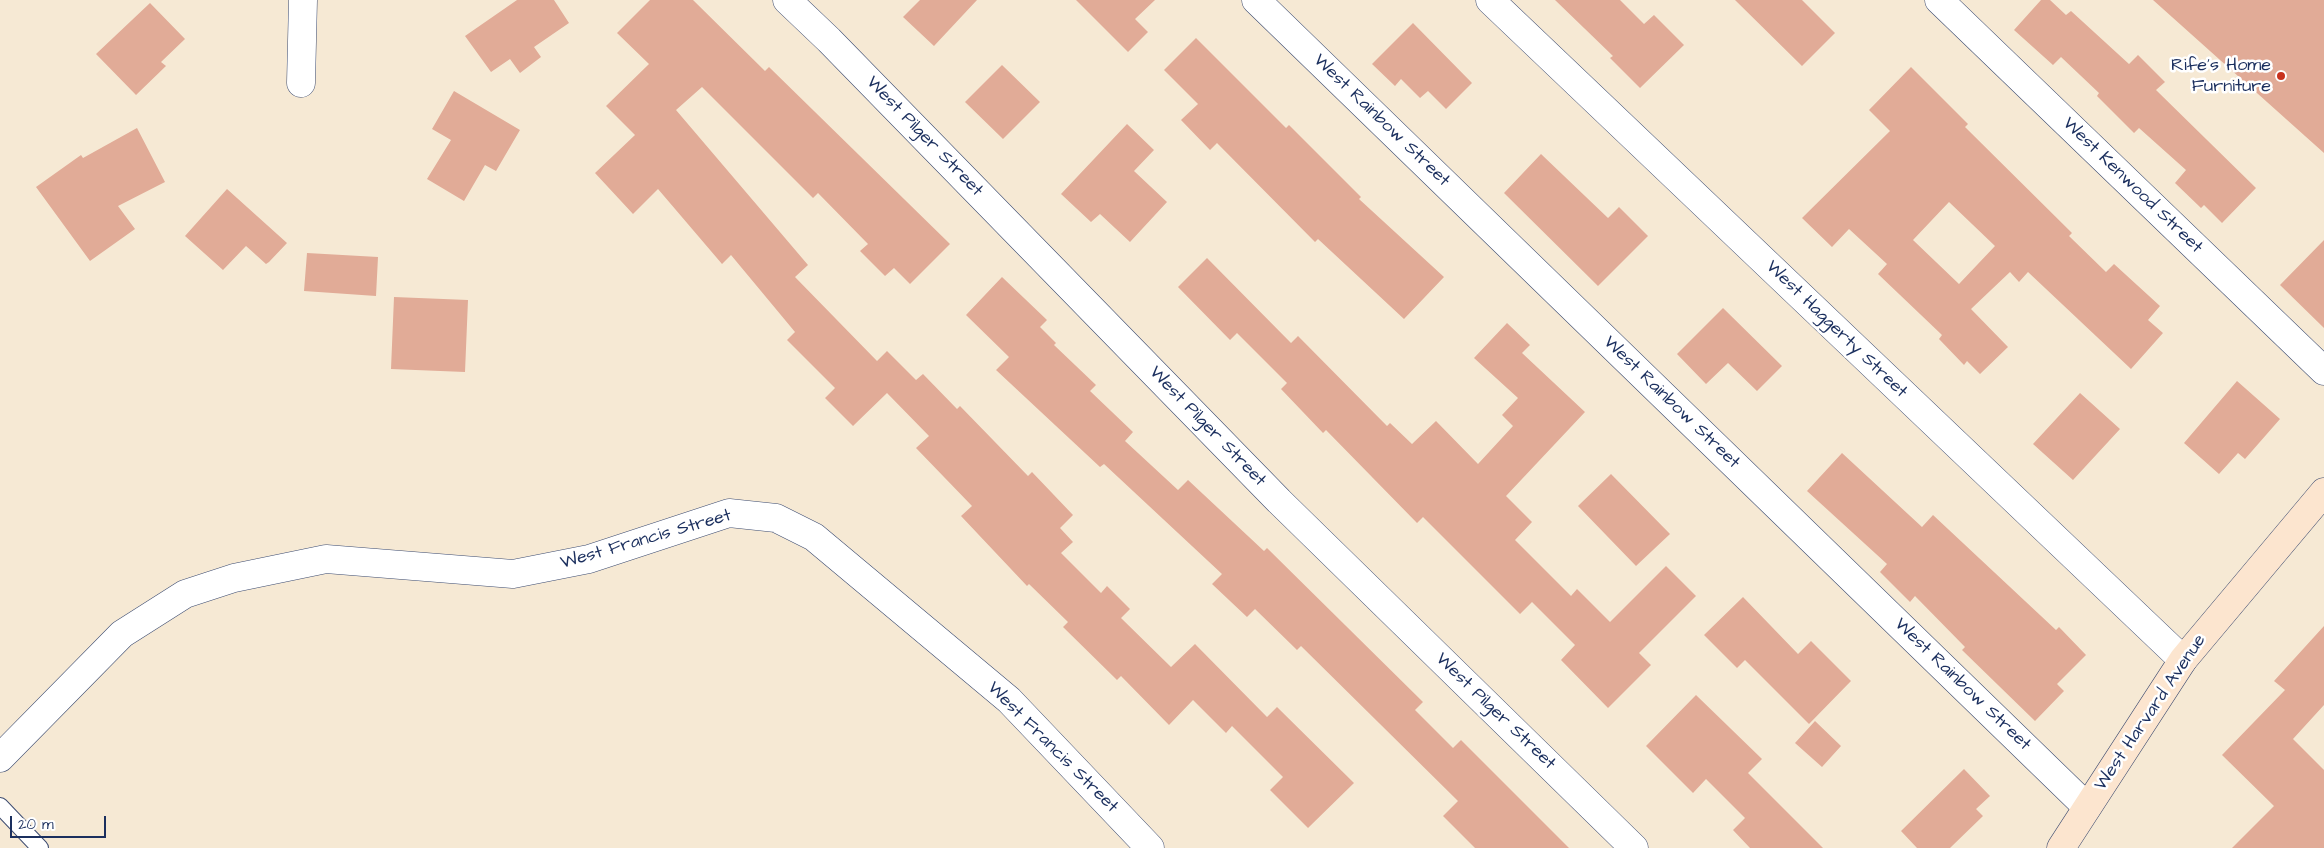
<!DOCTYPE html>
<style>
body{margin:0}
#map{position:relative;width:2324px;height:848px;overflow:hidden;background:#f6e9d4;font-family:"Architects Daughter",sans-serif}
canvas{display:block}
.scale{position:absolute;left:10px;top:816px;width:96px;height:22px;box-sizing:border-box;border:2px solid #1b2f5e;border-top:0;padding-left:6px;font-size:15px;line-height:18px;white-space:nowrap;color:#1b2f5e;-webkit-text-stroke:4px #fff;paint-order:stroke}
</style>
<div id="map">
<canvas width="2324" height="848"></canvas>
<div class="scale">20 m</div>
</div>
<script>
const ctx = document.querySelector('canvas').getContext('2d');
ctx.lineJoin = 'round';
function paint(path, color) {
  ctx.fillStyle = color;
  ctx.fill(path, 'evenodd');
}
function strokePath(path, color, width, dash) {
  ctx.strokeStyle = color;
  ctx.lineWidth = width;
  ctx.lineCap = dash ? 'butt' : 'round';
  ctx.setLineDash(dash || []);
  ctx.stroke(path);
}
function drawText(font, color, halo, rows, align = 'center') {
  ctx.font = font + ' "Architects Daughter",sans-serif';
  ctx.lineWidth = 5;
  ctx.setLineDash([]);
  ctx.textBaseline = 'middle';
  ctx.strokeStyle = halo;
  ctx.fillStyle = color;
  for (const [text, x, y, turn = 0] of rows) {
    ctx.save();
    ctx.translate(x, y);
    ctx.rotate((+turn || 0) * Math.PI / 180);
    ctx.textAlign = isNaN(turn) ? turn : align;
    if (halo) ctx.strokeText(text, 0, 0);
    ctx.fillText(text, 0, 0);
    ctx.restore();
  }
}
paint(new Path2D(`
 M 517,0 L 554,0 L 569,23 L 534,47 L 541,57 L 520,73 L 510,59 L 491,72 L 465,36 Z
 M 650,0 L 693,0 L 765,71 L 769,67 L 950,244 L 910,284 L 894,268 L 885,276 L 860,251 L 868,244 L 818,193 L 813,198 L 702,87 L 676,110 L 808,265 L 795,277 L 877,361 L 887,351 L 916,380 L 923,374 L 957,409 L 960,406 L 1028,476 L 1032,472 L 1073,515 L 1060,528 L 1073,542 L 1061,553 L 1101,593 L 1107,586 L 1130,609 L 1121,618 L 1171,667 L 1195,644 L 1267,717 L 1277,707 L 1354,783 L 1308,828 L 1270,790 L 1283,777 L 1232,726 L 1226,733 L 1193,700 L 1169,725 L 1121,676 L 1117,680 L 1063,627 L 1068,622 L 1029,584 L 1027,586 L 961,516 L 972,506 L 916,448 L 929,436 L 887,393 L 853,426 L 825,398 L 835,388 L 787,340 L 795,332 L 731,255 L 722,264 L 658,189 L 633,214 L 595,173 L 635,135 L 606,106 L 649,64 L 617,33 Z
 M 920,0 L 977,0 L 934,46 L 903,17 Z
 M 1076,0 L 1155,0 L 1135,19 L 1148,32 L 1128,52 Z
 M 1555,0 L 1620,0 L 1644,24 L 1654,15 L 1684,45 L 1640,88 L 1610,58 L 1613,56 Z
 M 1735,0 L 1802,0 L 1835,33 L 1802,66 Z
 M 2041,0 L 2050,0 L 2066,15 L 2071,11 L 2129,64 L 2138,55 L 2165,82 L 2156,90 L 2256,188 L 2222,223 L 2204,205 L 2201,208 L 2175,183 L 2186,170 L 2139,128 L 2134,133 L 2097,96 L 2099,93 L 2061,57 L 2053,65 L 2014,30 Z
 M 2153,0 L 2324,0 L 2324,153 Z
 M 150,3 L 185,39 L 161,62 L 166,66 L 136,95 L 96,54 Z
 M 1413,23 L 1472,83 L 1446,109 L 1428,91 L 1420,98 L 1401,79 L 1395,86 L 1372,64 Z
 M 1196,38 L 1286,128 L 1289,125 L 1361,197 L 1359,199 L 1444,277 L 1404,319 L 1318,239 L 1315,242 L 1217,143 L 1210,150 L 1181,120 L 1198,104 L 1164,70 Z
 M 1002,65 L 1040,102 L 1003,139 L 965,102 Z
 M 1911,67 L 1968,124 L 1965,127 L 2072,233 L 2069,236 L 2106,272 L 2114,264 L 2160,306 L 2148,320 L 2163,333 L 2131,369 L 2028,272 L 2019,282 L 2010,272 L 1971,309 L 2008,347 L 1980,374 L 1967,361 L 1964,365 L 1939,339 L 1942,335 L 1878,274 L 1887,264 L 1849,229 L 1832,247 L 1802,218 L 1890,131 L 1869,110 ZM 1949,202 L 1995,246 L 1959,284 L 1913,240 Z
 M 454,91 L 520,130 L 496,171 L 485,165 L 464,201 L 427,179 L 451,140 L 432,129 Z
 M 1127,124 L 1154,150 L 1134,171 L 1167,202 L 1130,242 L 1100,214 L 1091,222 L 1061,194 Z
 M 137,128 L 165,182 L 118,206 L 135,229 L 90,261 L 36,187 L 81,155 L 83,158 Z
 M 1541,154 L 1608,218 L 1619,207 L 1648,236 L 1598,286 L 1504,193 Z
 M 227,189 L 287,243 L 269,262 L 266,264 L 246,246 L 223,270 L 185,236 Z
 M 2324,240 L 2324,328 L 2280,285 Z
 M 307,253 L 378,257 L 376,296 L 304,291 Z
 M 1207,258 L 1291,343 L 1298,336 L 1387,426 L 1390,423 L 1412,444 L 1436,421 L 1478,464 L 1513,426 L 1502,415 L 1518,398 L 1474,358 L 1507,323 L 1530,345 L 1522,353 L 1585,412 L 1506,496 L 1532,522 L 1515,540 L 1571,596 L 1577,589 L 1610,622 L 1666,566 L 1696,596 L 1639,653 L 1651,665 L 1608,708 L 1561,660 L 1575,645 L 1532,602 L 1520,614 L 1423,517 L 1417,523 L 1326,430 L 1323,433 L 1281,389 L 1287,383 L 1237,333 L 1230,340 L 1178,287 Z
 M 1002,277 L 1047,320 L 1040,327 L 1056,343 L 1054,345 L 1096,385 L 1090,391 L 1133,432 L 1125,441 L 1178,490 L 1188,480 L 1264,551 L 1267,548 L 1423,702 L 1415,710 L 1453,748 L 1461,740 L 1569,848 L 1475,848 L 1443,816 L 1458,801 L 1301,646 L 1297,650 L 1255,609 L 1247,617 L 1212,584 L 1222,574 L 1104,464 L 1100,467 L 996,370 L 1009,357 L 966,315 Z
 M 394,297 L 468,300 L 465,372 L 391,369 Z
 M 1723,308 L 1782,366 L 1757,391 L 1728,363 L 1706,384 L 1677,354 Z
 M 2237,381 L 2280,419 L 2245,459 L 2238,453 L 2219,474 L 2184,443 Z
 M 2080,393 L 2120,429 L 2073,480 L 2033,444 Z
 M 1842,453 L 1922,527 L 1933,515 L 2056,630 L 2059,627 L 2086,655 L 2057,684 L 2064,691 L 2035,721 L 1962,650 L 1965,647 L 1915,596 L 1910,602 L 1880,572 L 1887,564 L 1807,491 Z
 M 1611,474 L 1670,534 L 1636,566 L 1578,506 Z
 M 1743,597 L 1798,654 L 1811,641 L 1851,681 L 1809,724 L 1745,660 L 1737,668 L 1704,635 Z
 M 2324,626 L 2324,705 L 2293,739 L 2324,770 L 2324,848 L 2232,848 L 2274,806 L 2222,755 L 2285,690 L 2274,681 Z
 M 1696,695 L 1762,759 L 1748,773 L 1823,848 L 1750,848 L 1733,830 L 1745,818 L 1706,779 L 1693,793 L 1646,746 Z
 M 1815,721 L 1841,746 L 1822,767 L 1795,743 Z
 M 1964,769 L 1990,796 L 1976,809 L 1983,816 L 1950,848 L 1917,848 L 1901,831 Z`), '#e1ab97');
const lane = new Path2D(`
 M 0,806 L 40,848`);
const street = new Path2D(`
 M 787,0 L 829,40 L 1279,501 L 1634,848
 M 1256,0 L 2087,807
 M 1490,0 L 2183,660
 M 1939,0 L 2324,371
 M 301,83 L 303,0
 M 0,758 L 122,634 L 185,594 L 234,578 L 326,559 L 513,574 L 589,559 L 729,513 L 776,518 L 814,537 L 1009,700 L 1150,848`);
const secondary = new Path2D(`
 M 2061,848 L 2183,660 L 2324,492`);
strokePath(lane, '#3c4b70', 18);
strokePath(street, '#3c4b70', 29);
strokePath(secondary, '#3c4b70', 29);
strokePath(lane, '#fff', 16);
strokePath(street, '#fff', 28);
strokePath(secondary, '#fce5cf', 28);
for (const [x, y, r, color] of [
 [2281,76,5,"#c8321e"]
]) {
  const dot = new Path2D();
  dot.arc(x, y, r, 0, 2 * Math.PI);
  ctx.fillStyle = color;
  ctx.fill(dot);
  strokePath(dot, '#fff', 2);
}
drawText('18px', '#1b2f5e', '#fff', [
 ["Rife's Home",2271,66],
 ["Furniture",2271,87]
], 'right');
drawText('18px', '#1b2f5e', '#fff', [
 ["West Rainbow Street",1381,121,44],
 ["West Pilger Street",924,137,46],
 ["West Kenwood Street",2132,186,44],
 ["West Haggerty Street",1836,330,44],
 ["West Rainbow Street",1671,403,44],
 ["West Pilger Street",1207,427,46],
 ["West Francis Street",646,540,-16],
 ["West Rainbow Street",1962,685,44],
 ["West Pilger Street",1495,712,44],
 ["West Harvard Avenue",2151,713,-56],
 ["West Francis Street",1052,748,45]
]);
</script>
